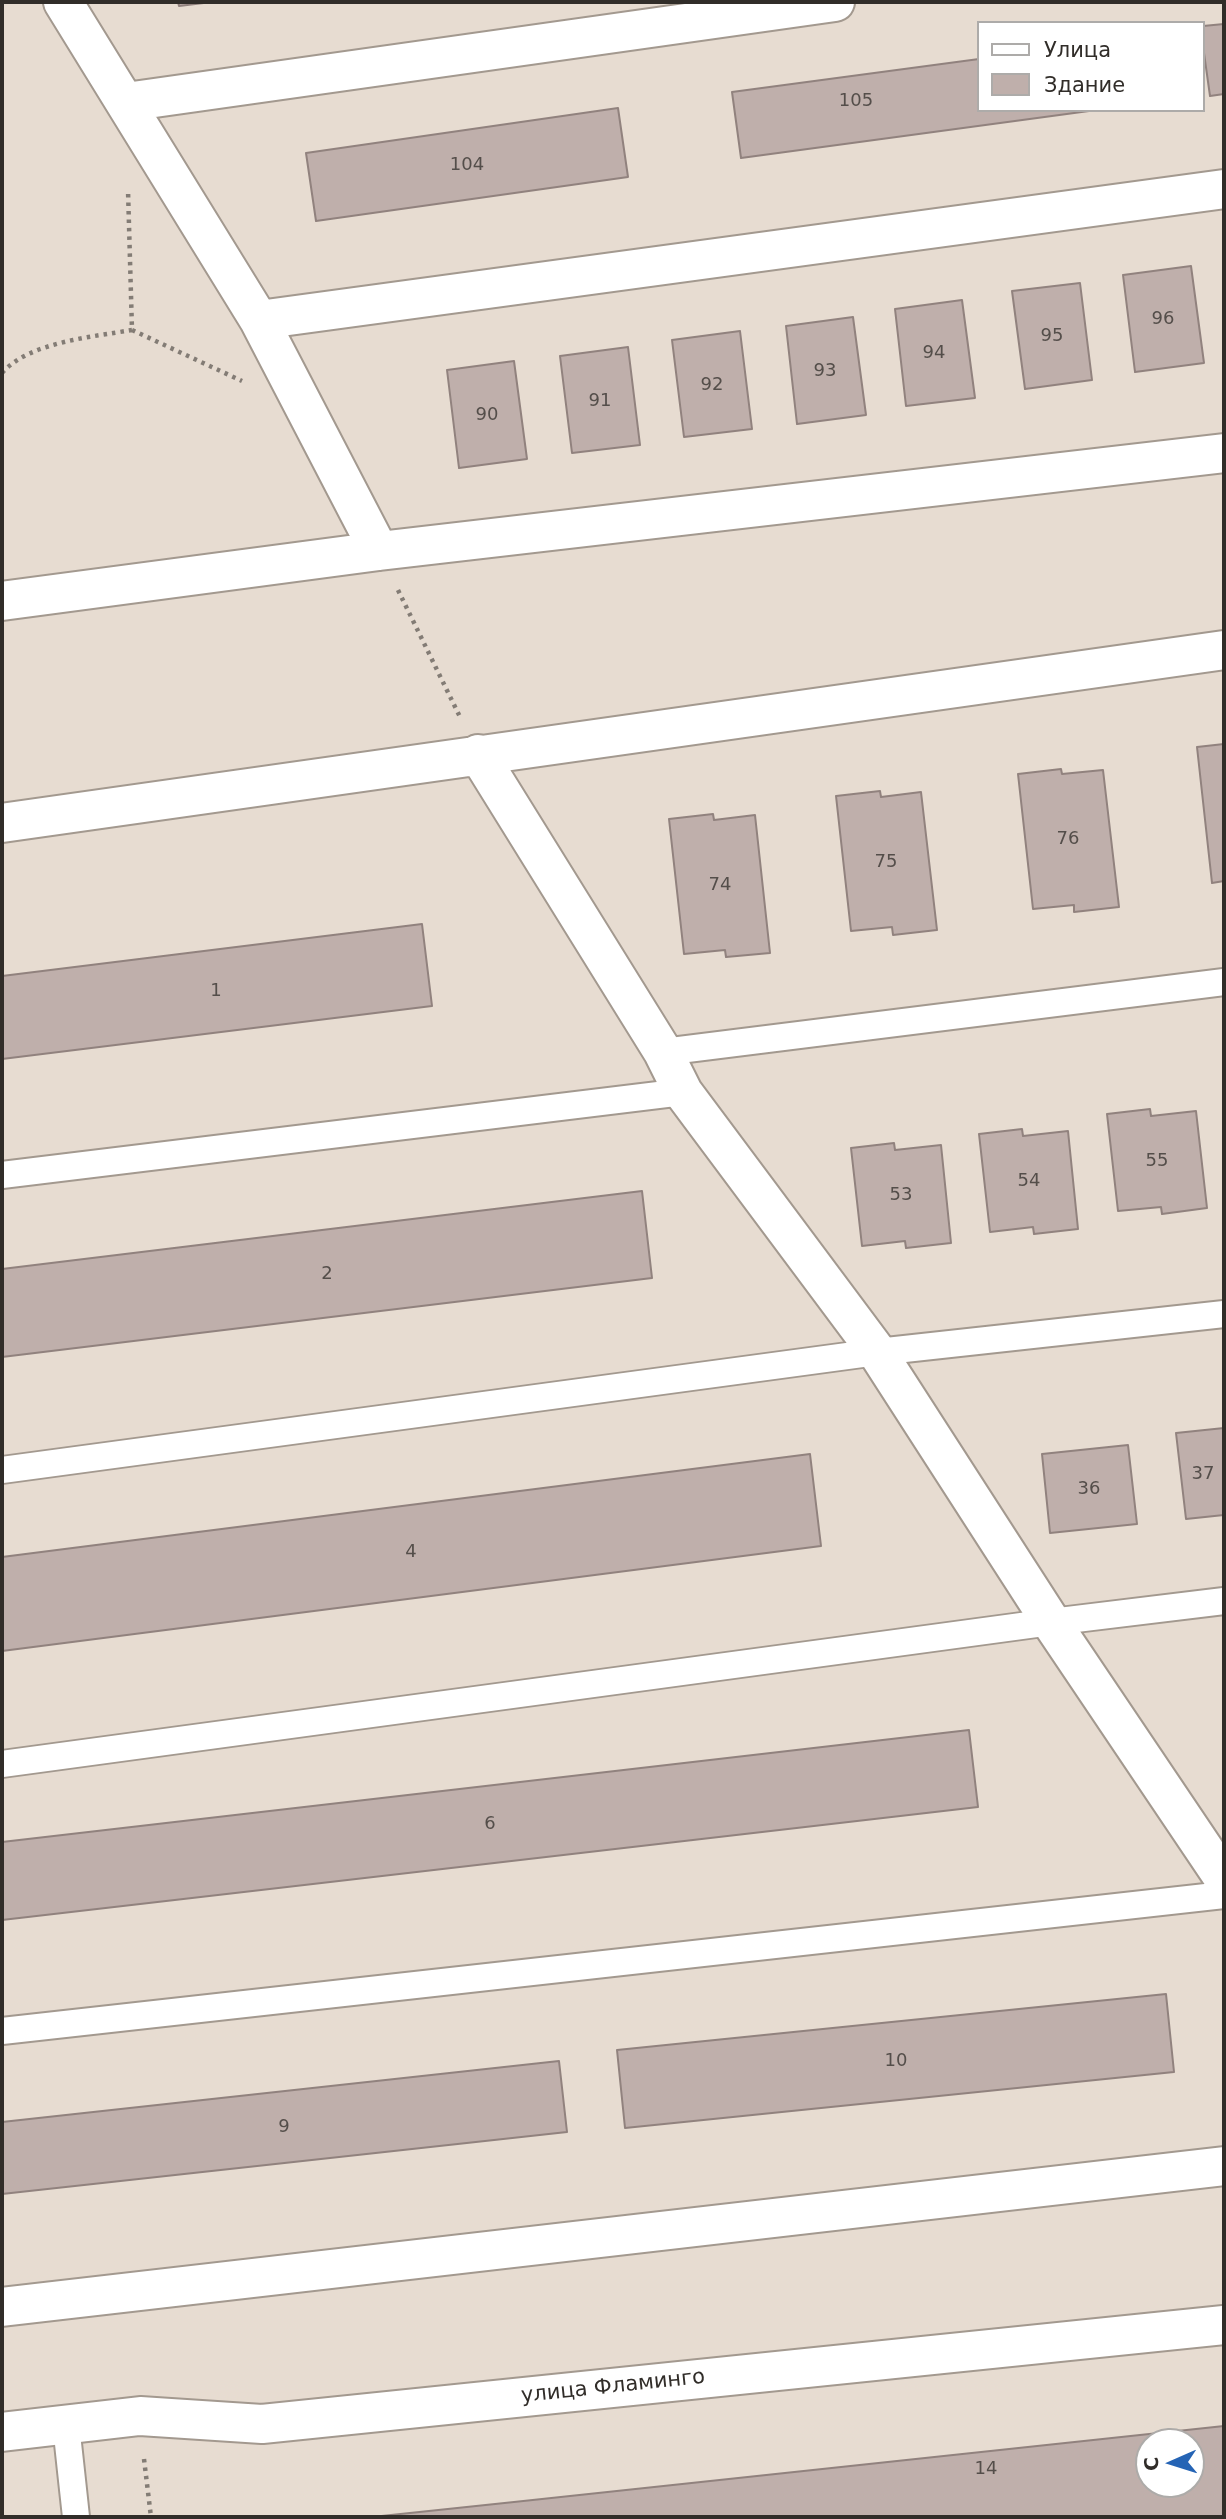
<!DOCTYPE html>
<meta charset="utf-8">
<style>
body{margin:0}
#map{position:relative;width:1226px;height:2519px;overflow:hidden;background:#e7dcd1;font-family:"DejaVu Sans",sans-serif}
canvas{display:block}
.frame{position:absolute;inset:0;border:4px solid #312d29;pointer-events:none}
.legend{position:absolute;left:977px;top:21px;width:228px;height:91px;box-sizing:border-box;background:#fff;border:2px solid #adaba9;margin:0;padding:9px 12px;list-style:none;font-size:21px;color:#312d29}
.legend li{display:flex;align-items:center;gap:14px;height:35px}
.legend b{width:35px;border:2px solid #adaba9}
.north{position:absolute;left:1135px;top:2428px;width:70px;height:70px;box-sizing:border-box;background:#fff;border:2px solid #adaba9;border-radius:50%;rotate:267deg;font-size:19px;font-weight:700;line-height:28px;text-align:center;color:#312d29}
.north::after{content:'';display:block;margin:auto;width:24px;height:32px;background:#2564b5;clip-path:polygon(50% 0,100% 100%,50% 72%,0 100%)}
</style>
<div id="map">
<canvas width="1226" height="2519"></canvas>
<div class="frame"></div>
<ul class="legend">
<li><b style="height:9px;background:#fff"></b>Улица</li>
<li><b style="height:19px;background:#bfafab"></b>Здание</li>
</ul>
<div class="north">С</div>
</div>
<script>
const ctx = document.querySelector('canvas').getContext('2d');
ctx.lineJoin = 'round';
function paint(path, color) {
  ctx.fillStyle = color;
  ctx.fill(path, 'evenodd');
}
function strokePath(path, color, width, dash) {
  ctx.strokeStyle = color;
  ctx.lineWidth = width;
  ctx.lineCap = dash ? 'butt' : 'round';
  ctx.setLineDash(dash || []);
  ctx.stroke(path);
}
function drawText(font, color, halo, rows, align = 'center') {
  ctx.font = font + ' "DejaVu Sans",sans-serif';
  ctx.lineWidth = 7;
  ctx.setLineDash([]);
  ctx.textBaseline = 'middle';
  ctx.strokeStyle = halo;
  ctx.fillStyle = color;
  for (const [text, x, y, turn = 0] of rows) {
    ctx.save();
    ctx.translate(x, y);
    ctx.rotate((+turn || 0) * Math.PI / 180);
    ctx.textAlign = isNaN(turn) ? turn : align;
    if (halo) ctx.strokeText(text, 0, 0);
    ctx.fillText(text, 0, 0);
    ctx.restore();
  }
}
const building = new Path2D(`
 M 178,2 L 212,2 L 179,6 Z
 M 1224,24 L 1224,94 L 1210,96 L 1203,46 L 1203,26 Z
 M 979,59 L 979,110 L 1089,111 L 741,158 L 732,92 Z
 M 618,108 L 628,177 L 316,221 L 306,153 Z
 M 1191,266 L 1204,363 L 1135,372 L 1123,275 Z
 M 1080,283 L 1092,380 L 1025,389 L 1012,291 Z
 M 962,300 L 975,398 L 906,406 L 895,309 Z
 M 853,317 L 866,415 L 797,424 L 786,326 Z
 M 740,331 L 752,429 L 684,437 L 672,340 Z
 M 628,347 L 640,445 L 572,453 L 560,356 Z
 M 514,361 L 527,459 L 459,468 L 447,370 Z
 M 1224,744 L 1224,881 L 1212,883 L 1197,747 Z
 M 1061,769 L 1062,774 L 1103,770 L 1119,907 L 1074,912 L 1074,905 L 1033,909 L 1018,774 Z
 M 880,791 L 881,797 L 921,792 L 937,930 L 893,935 L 892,927 L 851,931 L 836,796 Z
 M 713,814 L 714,820 L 755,815 L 770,953 L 726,957 L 725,950 L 684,954 L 669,819 Z
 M 422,924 L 432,1006 L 2,1059 L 2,976 Z
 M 1150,1109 L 1151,1116 L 1196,1111 L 1207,1208 L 1162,1214 L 1161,1207 L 1118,1211 L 1107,1114 Z
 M 1022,1129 L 1023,1136 L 1068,1131 L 1078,1229 L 1034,1234 L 1033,1227 L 990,1232 L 979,1134 Z
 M 894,1143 L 895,1150 L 941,1145 L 951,1243 L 906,1248 L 905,1241 L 862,1246 L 851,1148 Z
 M 642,1191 L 652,1278 L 2,1357 L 2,1269 Z
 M 1224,1428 L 1224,1515 L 1186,1519 L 1176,1433 Z
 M 1128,1445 L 1137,1524 L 1050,1533 L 1042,1454 Z
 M 810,1454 L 821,1546 L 2,1651 L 2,1557 Z
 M 969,1730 L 978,1807 L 2,1920 L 2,1842 Z
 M 1166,1994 L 1174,2072 L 625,2128 L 617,2050 Z
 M 559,2061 L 567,2132 L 2,2194 L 2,2122 Z
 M 1224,2426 L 1224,2517 L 372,2517 L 514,2502 ZM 1149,2442 L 1191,2442 L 1191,2484 L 1149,2484 Z`);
paint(building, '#bfafab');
strokePath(building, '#91827e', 2);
const lane = new Path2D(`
 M 663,1052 L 1224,982
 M 2,1175 L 683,1092
 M 2,1470 L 877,1352 L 1224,1314
 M 2,1764 L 1051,1622 L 1224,1601
 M 2,2031 L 1224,1895
 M 66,2425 L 76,2517`);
const street = new Path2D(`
 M 63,2 L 259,320 L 379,551
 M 126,102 L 835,2
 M 259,320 L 1224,189
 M 2,601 L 379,551 L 1224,453
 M 478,754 L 663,1052 L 683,1092 L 877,1352 L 1051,1622 L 1224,1879
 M 2,823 L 1224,650
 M 2,2307 L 1224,2166
 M 2,2432 L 140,2416 L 262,2424 L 1224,2325`);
strokePath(lane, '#a3998f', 30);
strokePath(street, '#a3998f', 42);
strokePath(new Path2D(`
 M 132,330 L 242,381
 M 2,373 C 29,342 92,337 132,330 L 128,190
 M 398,590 L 460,717
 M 144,2459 L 151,2517`), '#837c75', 4.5, [3.5, 5]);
strokePath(lane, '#fff', 26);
strokePath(street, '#fff', 38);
drawText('18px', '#544e4a', null, [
 ["105",856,101],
 ["104",467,165],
 ["96",1163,319],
 ["95",1052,336],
 ["94",934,353],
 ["93",825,371],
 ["92",712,385],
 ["91",600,401],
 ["90",487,415],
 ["76",1068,839],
 ["75",886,862],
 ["74",720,885],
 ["1",216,991],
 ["55",1157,1161],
 ["54",1029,1181],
 ["53",901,1195],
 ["2",327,1274],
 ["37",1203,1474],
 ["36",1089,1489],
 ["4",411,1552],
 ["6",490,1824],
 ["10",896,2061],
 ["9",284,2127],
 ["14",986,2469]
]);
drawText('21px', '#312d29', '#fff', [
 ["улица Фламинго",613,2387,-6]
]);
</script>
